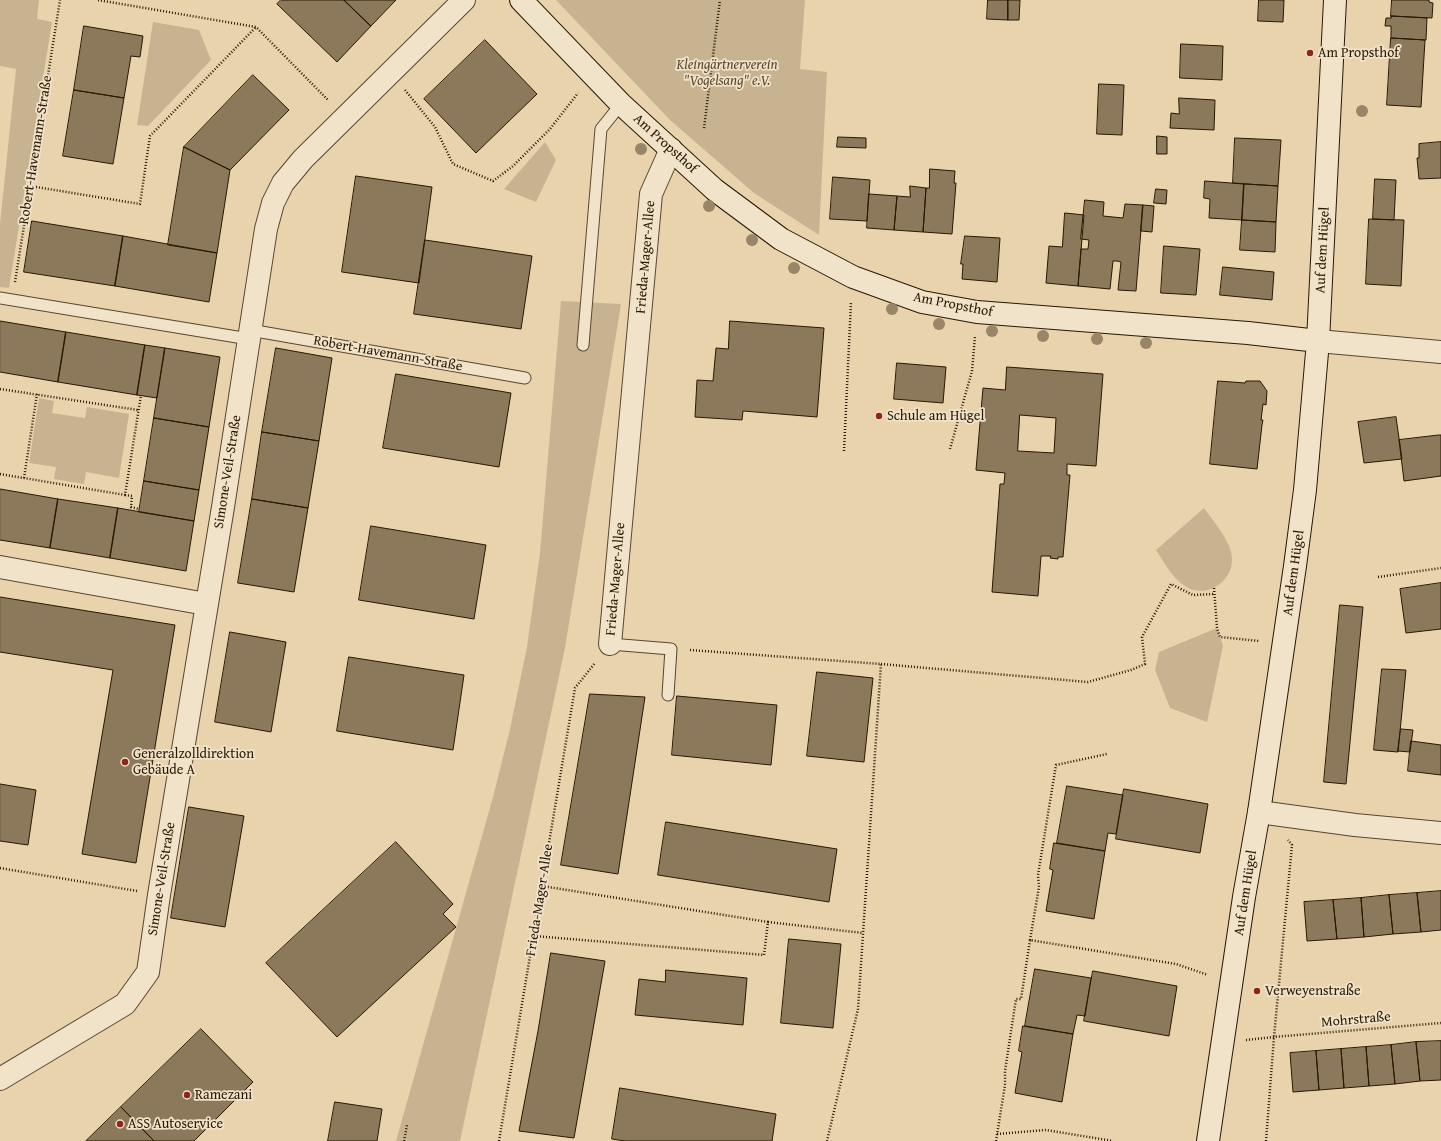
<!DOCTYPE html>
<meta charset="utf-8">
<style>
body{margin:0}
canvas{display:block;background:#e9d3ad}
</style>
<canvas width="1441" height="1141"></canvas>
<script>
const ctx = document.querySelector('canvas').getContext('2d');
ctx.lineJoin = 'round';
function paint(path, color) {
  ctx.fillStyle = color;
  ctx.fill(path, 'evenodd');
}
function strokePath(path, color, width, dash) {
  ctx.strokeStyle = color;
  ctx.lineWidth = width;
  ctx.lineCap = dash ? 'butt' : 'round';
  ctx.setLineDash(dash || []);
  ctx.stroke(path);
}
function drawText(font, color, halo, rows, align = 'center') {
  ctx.font = font + ' "Gentium Book Plus",serif';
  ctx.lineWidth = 3.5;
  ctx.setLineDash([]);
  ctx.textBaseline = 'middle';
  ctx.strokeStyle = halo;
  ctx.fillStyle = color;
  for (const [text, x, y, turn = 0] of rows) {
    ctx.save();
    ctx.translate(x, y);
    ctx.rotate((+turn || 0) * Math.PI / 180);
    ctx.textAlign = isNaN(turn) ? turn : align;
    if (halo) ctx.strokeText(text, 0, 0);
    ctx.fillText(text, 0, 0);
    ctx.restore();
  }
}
paint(new Path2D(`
 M 0,0 L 39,0 L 37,19 L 52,22 L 9,288 L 0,287 L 0,224 L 16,69 L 0,66 Z
 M 556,0 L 805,0 L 800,69 L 827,72 L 819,235 L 754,193 L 670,120 Z
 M 153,22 L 199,30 L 211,60 L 148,126 L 137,125 Z
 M 545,142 L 556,160 L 536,202 L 504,189 Z
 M 561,301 L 621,304 L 565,648 L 460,1141 L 396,1141 L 493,797 L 510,729 L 527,647 L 540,553 Z
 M 39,398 L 54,401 L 52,413 L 85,418 L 87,407 L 129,414 L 119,478 L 86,472 L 84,484 L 54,479 L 56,467 L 29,463 Z
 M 1204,508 C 1213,521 1227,536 1231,552 C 1238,579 1207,601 1185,586 C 1172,578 1164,562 1156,550 Z
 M 1217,628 L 1223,646 L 1207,722 L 1170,708 L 1155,670 L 1159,652 Z`), '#c8b390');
const building = new Path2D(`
 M 281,0 L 344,0 L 371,26 L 337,62 L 277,4 Z
 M 344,0 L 396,0 L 371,26 Z
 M 988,0 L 1008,0 L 1008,20 L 987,19 Z
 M 1008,0 L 1020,0 L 1019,20 L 1008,20 Z
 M 1259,0 L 1284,0 L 1283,22 L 1258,21 Z
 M 1392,0 L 1429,0 L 1429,2 L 1433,3 L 1432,18 L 1391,16 Z
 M 1391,16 L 1427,18 L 1426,40 L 1391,38 L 1391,26 L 1385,26 L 1386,18 L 1391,18 Z
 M 84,26 L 143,36 L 140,57 L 131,56 L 124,98 L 74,90 Z
 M 1391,38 L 1425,40 L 1421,107 L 1387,105 Z
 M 485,40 L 537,94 L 476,153 L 424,99 Z
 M 1181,44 L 1223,46 L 1222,80 L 1180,78 Z
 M 253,75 L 289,110 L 230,170 L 184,147 Z
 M 1099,84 L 1124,85 L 1122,135 L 1097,134 Z
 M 74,90 L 124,98 L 113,164 L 63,156 Z
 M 1179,98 L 1215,100 L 1214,130 L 1170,128 L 1171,113 L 1179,114 Z
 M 1157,136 L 1167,137 L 1167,154 L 1157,154 Z
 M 838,137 L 866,138 L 866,148 L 837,147 Z
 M 1235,138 L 1281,140 L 1278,186 L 1233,183 Z
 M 1441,142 L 1441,178 L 1419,179 L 1417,158 L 1419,158 L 1419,144 Z
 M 184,147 L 230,170 L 217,253 L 168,245 Z
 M 930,169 L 955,171 L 954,183 L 956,183 L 952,234 L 923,232 L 926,188 L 929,188 Z
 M 356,176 L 432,187 L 419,283 L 342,272 Z
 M 833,177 L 870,180 L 867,221 L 830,219 Z
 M 1375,179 L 1396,180 L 1394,220 L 1373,219 Z
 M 1205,181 L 1244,184 L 1242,220 L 1209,218 L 1210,199 L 1204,198 Z
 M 1244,184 L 1278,186 L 1276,222 L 1242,220 Z
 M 910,186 L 926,188 L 923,232 L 894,230 L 897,196 L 910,197 Z
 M 1156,189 L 1167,190 L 1166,204 L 1154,203 Z
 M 869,194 L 897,196 L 894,230 L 867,228 Z
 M 1085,200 L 1104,202 L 1103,216 L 1123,218 L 1125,204 L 1143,205 L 1136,291 L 1118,290 L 1121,262 L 1117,261 L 1113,261 L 1110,289 L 1078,286 L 1081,249 L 1088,249 L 1089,240 L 1081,239 Z
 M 1143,205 L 1154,206 L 1152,232 L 1141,231 Z
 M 1065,213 L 1084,215 L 1078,286 L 1046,283 L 1049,246 L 1062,247 Z
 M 1369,219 L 1404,220 L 1401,286 L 1366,284 Z
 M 1242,220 L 1276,222 L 1275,252 L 1240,250 Z
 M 32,221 L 123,236 L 115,286 L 24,272 Z
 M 123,236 L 217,253 L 209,302 L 115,286 Z
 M 965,236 L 1000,238 L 997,282 L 962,279 L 963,264 L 961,264 Z
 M 425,240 L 532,256 L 521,329 L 414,314 Z
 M 1164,246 L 1200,249 L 1196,295 L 1161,293 Z
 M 1223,267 L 1274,272 L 1272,300 L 1220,295 Z
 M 0,321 L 66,332 L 58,382 L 0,372 Z
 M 730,321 L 824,328 L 817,417 L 743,411 L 742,420 L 695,417 L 697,380 L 713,381 L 716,348 L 728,349 Z
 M 66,332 L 145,345 L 137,395 L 58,382 Z
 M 145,345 L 165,348 L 157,398 L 137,395 Z
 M 165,348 L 220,357 L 209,427 L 154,418 Z
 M 276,348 L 332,358 L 319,441 L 262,432 Z
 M 897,363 L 946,367 L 943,403 L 894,399 Z
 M 1007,367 L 1103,374 L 1096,466 L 1067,464 L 1067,475 L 1070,475 L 1063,557 L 1058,557 L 1058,559 L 1050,558 L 1051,556 L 1041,556 L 1038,596 L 992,592 L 1000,484 L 1004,484 L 1005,473 L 976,470 L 983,388 L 1005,390 ZM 1020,415 L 1056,418 L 1054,453 L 1018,451 Z
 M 396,374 L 511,393 L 499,467 L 383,448 Z
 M 1218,381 L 1245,383 L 1246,381 L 1260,381 L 1267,391 L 1266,405 L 1263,404 L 1261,420 L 1263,420 L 1262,425 L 1257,469 L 1210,464 Z
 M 1396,417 L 1402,459 L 1364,463 L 1358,422 Z
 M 154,418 L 209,427 L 199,490 L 144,481 Z
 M 262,432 L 319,441 L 308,508 L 252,499 Z
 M 1439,435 L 1441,435 L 1441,476 L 1404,481 L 1399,440 Z
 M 144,481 L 199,490 L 194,521 L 139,512 Z
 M 0,489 L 58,499 L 50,548 L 0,540 Z
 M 58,499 L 118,508 L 110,558 L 50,548 Z
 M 252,499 L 308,508 L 294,592 L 238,583 Z
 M 118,508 L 194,521 L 186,571 L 110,558 Z
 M 371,526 L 486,545 L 474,619 L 359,600 Z
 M 1441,583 L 1441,629 L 1406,633 L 1400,589 Z
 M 0,597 L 175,625 L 136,863 L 82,854 L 113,670 L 0,652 Z
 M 1340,605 L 1363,607 L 1346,784 L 1324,782 Z
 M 230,632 L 286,642 L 271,732 L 215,722 Z
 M 349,657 L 464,675 L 453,750 L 337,731 Z
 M 1382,669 L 1406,670 L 1398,752 L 1374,750 Z
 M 817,672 L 873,678 L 864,762 L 807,756 Z
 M 590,694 L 645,697 L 618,874 L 561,865 Z
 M 677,696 L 777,705 L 771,765 L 672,755 Z
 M 1401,729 L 1413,730 L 1410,752 L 1398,751 Z
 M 1411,741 L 1441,745 L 1441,775 L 1408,771 Z
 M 0,784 L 36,790 L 28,845 L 0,841 Z
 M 1067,786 L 1123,795 L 1116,834 L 1108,833 L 1105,851 L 1057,843 Z
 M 1124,789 L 1208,804 L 1200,853 L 1116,839 Z
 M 189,807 L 244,816 L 225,927 L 171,918 Z
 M 666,822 L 837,849 L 829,902 L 658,875 Z
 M 396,842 L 453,904 L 443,914 L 456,927 L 337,1037 L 266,963 Z
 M 1054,843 L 1105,851 L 1094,919 L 1046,911 L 1053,870 L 1050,869 Z
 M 1441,891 L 1441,930 L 1421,932 L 1417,893 Z
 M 1417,893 L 1421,932 L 1393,934 L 1389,895 Z
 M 1389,895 L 1393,934 L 1364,937 L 1361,898 Z
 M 1361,898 L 1364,937 L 1337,939 L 1333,900 Z
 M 1333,900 L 1337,939 L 1307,941 L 1304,902 Z
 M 789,939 L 841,944 L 833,1028 L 781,1023 Z
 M 551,953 L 605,961 L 574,1138 L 519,1131 L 538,1031 Z
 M 1035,969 L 1091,978 L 1085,1016 L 1077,1015 L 1073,1034 L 1025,1026 Z
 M 666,970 L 747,978 L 743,1025 L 635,1015 L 639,979 L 665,982 Z
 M 1093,971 L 1177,986 L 1169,1036 L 1084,1021 Z
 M 1023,1026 L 1073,1034 L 1062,1102 L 1015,1093 L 1022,1052 L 1019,1051 Z
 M 201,1029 L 253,1082 L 194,1141 L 154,1141 L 121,1107 Z
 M 1441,1041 L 1441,1080 L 1420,1081 L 1416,1042 Z
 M 1416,1042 L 1420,1081 L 1395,1084 L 1391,1045 Z
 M 1391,1045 L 1395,1084 L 1369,1086 L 1366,1047 Z
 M 1366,1047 L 1369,1086 L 1344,1088 L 1341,1049 Z
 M 1341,1049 L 1344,1088 L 1319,1090 L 1316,1051 Z
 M 1316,1051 L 1319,1090 L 1293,1092 L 1290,1053 Z
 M 620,1088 L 776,1114 L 772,1141 L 625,1141 L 612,1139 Z
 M 335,1102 L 382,1109 L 377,1141 L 328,1141 Z
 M 121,1107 L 154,1141 L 86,1141 Z`);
paint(building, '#8c795b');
strokePath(building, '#281802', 1);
const lane = new Path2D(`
 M 0,298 L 249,339
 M 250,330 L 525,378
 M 583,345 L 601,129 L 621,104
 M 610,644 L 671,649 L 668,695`);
const street = new Path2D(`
 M 1318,341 L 1441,352
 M 0,567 L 206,604
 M 610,644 L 651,194 L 671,149
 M 1259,812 L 1355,825 L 1441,833
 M 0,1079 L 125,1004 L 148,972 L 159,895 L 223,507 L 266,229 L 273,203 L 283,183 L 303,159 L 464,0`);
const secondary = new Path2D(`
 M 521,0 L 621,104 L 715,190 L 781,239 L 853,277 L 922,302 L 977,312 L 1248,333 L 1318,341
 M 1208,1141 L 1244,897 L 1259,812 L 1295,566 L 1305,490 L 1318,341 L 1335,0`);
strokePath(lane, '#58472d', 13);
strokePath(street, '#58472d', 24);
strokePath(secondary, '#281802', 24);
strokePath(new Path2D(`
 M 98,0 L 256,27 L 328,100
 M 405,90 L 435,127 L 453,164 L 493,181 L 513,166 L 550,129 L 578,93
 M 704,128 L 720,0
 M 30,186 L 140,204 L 150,136 L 256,27
 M 15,282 L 60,0
 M 0,389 L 138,410
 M 950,449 L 972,371 L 975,336
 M 844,451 L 851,302
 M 0,474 L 125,495 L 141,395
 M 24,478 L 37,394
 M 125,495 L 132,496 L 131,507 L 139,509
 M 1378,577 L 1441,568
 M 1214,588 L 1217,628 L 1220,637 L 1259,641
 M 690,650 L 881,664 L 858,1009 L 827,1141
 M 881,664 L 1088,682 L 1131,670 L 1145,664 L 1142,637 L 1171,584 L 1193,595 L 1214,594
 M 0,868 L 137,891
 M 768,922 L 863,933
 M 534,936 L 764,955 L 768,922 L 542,886
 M 1030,940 L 1039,887 L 1038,875 L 1056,765 L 1107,754
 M 1246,1040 L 1274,1037 L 1441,1023
 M 997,1134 L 1046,1130 L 1113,1141
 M 404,1141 L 407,1125
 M 499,1141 L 575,688 L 595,663
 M 996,1141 L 1005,1085 L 1005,1071 L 1016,999 L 1021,999 L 1030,940 L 1176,964 L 1208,975
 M 1266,1141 L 1274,1037 L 1292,845 L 1288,840`), '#281802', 2.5, [1, 2]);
strokePath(lane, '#f1e2ca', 11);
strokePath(street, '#f1e2ca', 22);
strokePath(secondary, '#f1e2ca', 22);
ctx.fillStyle = '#998567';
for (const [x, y] of [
 [1362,111],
 [641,149],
 [709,206],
 [752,240],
 [794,268],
 [892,309],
 [939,324],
 [992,331],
 [1043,336],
 [1097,339],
 [1146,343]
]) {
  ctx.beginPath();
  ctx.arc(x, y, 6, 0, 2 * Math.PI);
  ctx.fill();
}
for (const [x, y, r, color] of [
 [1310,53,4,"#8f2418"],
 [879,416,4,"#8f2418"],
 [125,762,4,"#8f2418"],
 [1257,991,4,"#8f2418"],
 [187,1095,4,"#8f2418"],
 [120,1124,4,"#8f2418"]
]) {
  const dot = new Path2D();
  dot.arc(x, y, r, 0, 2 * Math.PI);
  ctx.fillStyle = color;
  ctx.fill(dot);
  strokePath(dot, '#f1e2ca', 1.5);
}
drawText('14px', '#281802', '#f1e2ca', [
 ["Am Propsthof",1318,53],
 ["Schule am Hügel",887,416],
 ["Generalzolldirektion",133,754],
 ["Gebäude A",133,770],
 ["Verweyenstraße",1265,991],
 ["Ramezani",195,1095],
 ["ASS Autoservice",128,1124]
], 'left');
drawText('italic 14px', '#58462d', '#f1e2ca', [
 ["Kleingärtnerverein",727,65],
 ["\"Vogelsang\" e.V.",727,81]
]);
drawText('14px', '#281802', '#f1e2ca', [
 ["Am Propsthof",665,144,42],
 ["Robert-Havemann-Straße",36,150,-81],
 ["Auf dem Hügel",1323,250,-87],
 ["Frieda-Mager-Allee",646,257,-85],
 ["Am Propsthof",953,305,11],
 ["Robert-Havemann-Straße",388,354,10],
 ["Simone-Veil-Straße",228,472,-81],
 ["Auf dem Hügel",1294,573,-82],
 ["Frieda-Mager-Allee",616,579,-85],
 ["Simone-Veil-Straße",162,879,-81],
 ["Auf dem Hügel",1246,893,-81],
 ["Frieda-Mager-Allee",540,900,-81],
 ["Mohrstraße",1356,1020,-5]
]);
</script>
